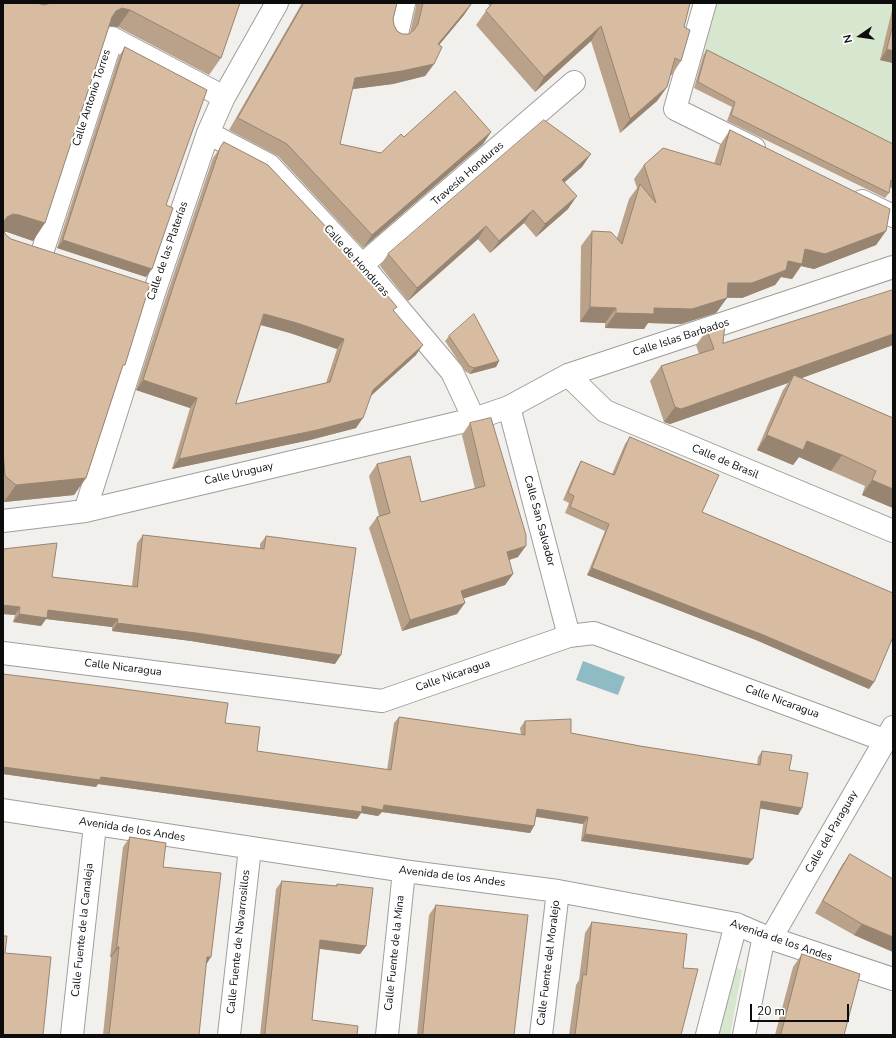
<!DOCTYPE html>
<meta charset="utf-8">
<style>
body{margin:0}
#map{position:relative;width:896px;height:1038px;overflow:hidden;background:#f1f0ed;font-family:"Nunito Sans",sans-serif}
canvas{display:block}
.frame{position:absolute;inset:0;border:4px solid #0d0c0c;pointer-events:none}
.north{position:absolute;left:840px;top:16px;width:40px;height:40px;-webkit-text-stroke:3px #fff;paint-order:stroke;rotate:257deg;font-size:11px;font-weight:700;line-height:16px;text-align:center;color:#0d0c0c}
.north::after{content:'';display:block;margin:auto;width:14px;height:18px;background:#0d0c0c;clip-path:polygon(50% 0,100% 100%,50% 72%,0 100%)}
.scale{position:absolute;left:750px;top:1004px;width:99px;height:18px;box-sizing:border-box;border:2px solid #0d0c0c;border-top:0;padding-left:5px;font-size:12px;line-height:14px;white-space:nowrap;color:#0d0c0c;-webkit-text-stroke:3px #fff;paint-order:stroke}
</style>
<div id="map">
<canvas width="896" height="1038"></canvas>
<div class="frame"></div>
<div class="north">N</div>
<div class="scale">20 m</div>
</div>
<script>
const ctx = document.querySelector('canvas').getContext('2d');
ctx.lineJoin = 'round';
function paint(path, color) {
  ctx.fillStyle = color;
  ctx.fill(path, 'evenodd');
}
function strokePath(path, color, width, dash) {
  ctx.strokeStyle = color;
  ctx.lineWidth = width;
  ctx.lineCap = dash ? 'butt' : 'round';
  ctx.setLineDash(dash || []);
  ctx.stroke(path);
}
function drawText(font, color, halo, rows, align = 'center') {
  ctx.font = font + ' "Nunito Sans",sans-serif';
  ctx.lineWidth = 4;
  ctx.setLineDash([]);
  ctx.textBaseline = 'middle';
  ctx.strokeStyle = halo;
  ctx.fillStyle = color;
  for (const [text, x, y, turn = 0] of rows) {
    ctx.save();
    ctx.translate(x, y);
    ctx.rotate((+turn || 0) * Math.PI / 180);
    ctx.textAlign = isNaN(turn) ? turn : align;
    if (halo) ctx.strokeText(text, 0, 0);
    ctx.fillText(text, 0, 0);
    ctx.restore();
  }
}
paint(new Path2D(`
 M 717,3 L 893,3 L 893,151 L 701,55 Z
 M 733,967 L 742,970 L 730,1035 L 718,1035 Z`), '#d7e6cf');
paint(new Path2D(`
 M 583,661 L 625,677 L 618,695 L 576,680 Z`), '#8fbbc5');
const street = new Path2D(`
 M 705,3 L 675,109 L 754,148
 M 397,34 L 404,3
 M 208,133 L 269,165 L 362,265 L 452,372 L 474,419
 M 862,201 L 893,216
 M 41,256 L 112,38 L 224,97
 M 362,265 L 574,82
 M 568,375 L 605,411 L 893,531
 M 509,407 L 569,636
 M 85,511 L 154,293 L 208,133 L 224,97 L 277,3
 M 3,521 L 85,511 L 474,419 L 509,407 L 568,375 L 893,267
 M 3,653 L 382,701 L 569,636 L 594,633 L 884,740
 M 3,810 L 404,871 L 558,891 L 736,924 L 764,936 L 893,979
 M 771,938 L 893,727
 M 72,1035 L 95,825
 M 229,1035 L 250,848
 M 387,1035 L 404,871
 M 541,1035 L 558,891
 M 707,1035 L 736,924
 M 744,1035 L 764,936`);
strokePath(street, '#a09e9c', 24);
strokePath(street, '#fff', 22);
paint(new Path2D(`
 M 3,3 L 38,4 L 44,5 L 44,3 L 240,3 L 221,58 L 209,75 L 118,27 L 110,26 L 109,26 L 33,241 L 7,232 L 4,232 L 6,235 L 121,371 L 86,478 L 74,495 L 4,502 L 3,501 Z
 M 302,3 L 397,3 L 393,19 L 394,25 L 397,31 L 402,34 L 409,34 L 410,33 L 416,6 L 416,3 L 472,3 L 464,15 L 439,45 L 434,64 L 425,76 L 393,84 L 352,89 L 340,144 L 381,153 L 404,137 L 491,132 L 483,144 L 363,248 L 278,156 L 229,130 Z
 M 487,3 L 690,3 L 684,27 L 681,61 L 672,75 L 670,75 L 667,87 L 657,101 L 620,133 L 591,41 L 535,92 L 476,25 L 486,11 L 490,6 Z
 M 893,6 L 893,63 L 880,60 Z
 M 125,47 L 166,205 L 146,277 L 57,248 L 119,56 Z
 M 707,50 L 893,144 L 893,189 L 890,187 L 889,193 L 885,198 L 727,121 L 732,107 L 694,88 L 703,56 Z
 M 730,130 L 886,231 L 876,245 L 814,269 L 801,266 L 792,279 L 781,277 L 775,285 L 742,298 L 727,298 L 716,313 L 681,324 L 648,323 L 644,329 L 605,328 L 605,323 L 580,322 L 581,246 L 592,231 L 617,238 L 629,199 L 637,188 L 634,179 L 644,165 L 714,164 L 720,145 Z
 M 224,142 L 394,311 L 416,355 L 371,396 L 356,428 L 310,440 L 172,469 L 190,408 L 136,390 L 166,297 L 213,158 ZM 261,325 L 290,333 L 337,349 L 326,383 L 236,404 Z
 M 582,167 L 565,182 L 568,209 L 536,237 L 524,223 L 490,253 L 478,239 L 408,301 L 380,266 L 388,254 Z
 M 707,330 L 723,343 L 893,345 L 801,378 L 893,418 L 893,508 L 862,495 L 865,486 L 831,471 L 799,457 L 793,465 L 757,450 L 783,390 L 788,383 L 670,424 L 664,422 L 650,381 L 661,366 L 699,354 L 696,345 Z
 M 449,336 L 499,361 L 496,367 L 470,374 L 465,371 L 445,341 Z
 M 470,423 L 518,557 L 509,560 L 513,574 L 505,585 L 464,598 L 457,614 L 402,631 L 369,528 L 377,517 L 379,516 L 369,476 L 377,464 L 421,502 L 475,489 L 462,435 Z
 M 630,437 L 702,512 L 893,593 L 893,641 L 891,641 L 874,682 L 869,689 L 756,640 L 587,575 L 605,531 L 565,513 L 569,503 L 563,500 L 577,468 L 581,461 L 612,474 L 625,444 Z
 M 143,535 L 260,548 L 260,544 L 266,536 L 335,664 L 191,641 L 112,631 L 112,627 L 46,619 L 41,626 L 13,622 L 15,615 L 3,614 L 52,577 L 132,586 L 137,543 Z
 M 3,674 L 225,723 L 257,751 L 387,770 L 394,723 L 399,717 L 521,735 L 520,728 L 525,721 L 571,733 L 640,746 L 757,765 L 758,757 L 762,751 L 789,770 L 802,808 L 798,815 L 760,808 L 748,865 L 581,841 L 583,824 L 536,817 L 534,826 L 530,833 L 382,812 L 378,816 L 361,813 L 357,819 L 98,784 L 96,787 L 3,774 Z
 M 130,837 L 163,867 L 199,1035 L 103,1035 L 111,957 L 110,957 L 123,847 Z
 M 850,854 L 893,952 L 854,935 L 815,913 L 842,865 Z
 M 282,881 L 336,886 L 337,884 L 366,946 L 360,954 L 320,949 L 312,1020 L 357,1035 L 260,1035 L 276,889 Z
 M 436,905 L 514,1035 L 417,1035 L 429,915 Z
 M 592,922 L 683,968 L 681,1035 L 569,1035 L 576,985 L 579,980 L 585,933 Z
 M 802,954 L 844,1035 L 775,1035 L 793,967 Z`), '#baa28a');
paint(new Path2D(`
 M 472,3 L 464,15 L 430,56 L 438,44 Z
 M 122,8 L 130,10 L 118,27 L 110,26 L 104,29 L 116,11 Z
 M 601,26 L 591,41 L 535,92 L 544,77 Z
 M 887,49 L 893,51 L 893,63 L 880,60 Z
 M 434,64 L 425,76 L 393,84 L 346,90 L 355,78 Z
 M 667,87 L 657,101 L 620,133 L 630,119 Z
 M 491,132 L 483,144 L 363,248 L 372,235 Z
 M 591,154 L 582,167 L 553,192 L 562,180 Z
 M 577,196 L 568,209 L 536,237 L 545,224 Z
 M 533,210 L 524,223 L 490,253 L 499,241 Z
 M 13,214 L 19,215 L 45,223 L 33,241 L 7,232 L 3,232 L 3,223 L 7,217 Z
 M 486,226 L 478,239 L 408,301 L 417,288 Z
 M 886,231 L 876,245 L 814,269 L 801,266 L 792,279 L 781,277 L 775,285 L 742,298 L 718,297 L 728,283 L 788,261 L 805,249 Z
 M 63,240 L 152,269 L 146,277 L 57,248 Z
 M 727,298 L 716,313 L 681,324 L 648,323 L 644,329 L 605,328 L 616,313 L 654,308 Z
 M 590,307 L 616,308 L 605,323 L 580,322 Z
 M 264,314 L 297,323 L 344,339 L 337,349 L 290,333 L 257,324 Z
 M 893,334 L 893,345 L 791,382 L 794,375 L 788,383 L 670,424 L 664,422 L 675,407 Z
 M 423,345 L 416,355 L 366,400 L 373,390 Z
 M 499,361 L 496,367 L 470,374 L 474,368 Z
 M 143,380 L 197,398 L 190,408 L 136,390 Z
 M 363,418 L 356,428 L 310,440 L 172,469 L 179,459 Z
 M 767,435 L 807,441 L 842,455 L 831,471 L 799,457 L 793,465 L 757,450 Z
 M 86,478 L 74,495 L 4,502 L 16,485 Z
 M 872,480 L 893,489 L 893,508 L 862,495 Z
 M 526,546 L 518,557 L 499,563 L 507,552 Z
 M 592,568 L 761,634 L 874,682 L 869,689 L 756,640 L 587,575 Z
 M 513,574 L 505,585 L 453,602 L 461,591 Z
 M 465,603 L 457,614 L 402,631 L 410,620 Z
 M 3,605 L 20,607 L 15,615 L 3,614 Z
 M 48,610 L 118,619 L 112,627 L 46,619 L 41,626 L 13,622 L 19,614 Z
 M 117,623 L 196,633 L 341,655 L 335,664 L 191,641 L 112,631 Z
 M 3,767 L 101,777 L 362,806 L 384,805 L 534,826 L 530,833 L 382,812 L 378,816 L 361,813 L 357,819 L 98,784 L 96,787 L 3,774 Z
 M 761,801 L 802,808 L 798,815 L 757,808 Z
 M 537,809 L 588,817 L 583,824 L 532,816 Z
 M 585,834 L 753,859 L 748,865 L 581,841 Z
 M 862,924 L 893,937 L 893,952 L 854,935 Z
 M 320,940 L 366,946 L 360,954 L 315,948 Z
 M 117,947 L 119,947 L 111,957 L 110,957 Z
 M 207,957 L 211,957 L 204,968 Z`), '#978471');
const building = new Path2D(`
 M 3,3 L 37,3 L 44,5 L 51,3 L 240,3 L 221,58 L 130,10 L 122,8 L 116,11 L 112,17 L 45,223 L 19,215 L 13,214 L 7,217 L 3,223 L 3,229 Z
 M 304,3 L 397,3 L 393,19 L 394,25 L 397,31 L 402,34 L 409,34 L 414,30 L 418,24 L 423,3 L 472,3 L 438,44 L 442,47 L 434,64 L 402,71 L 355,78 L 340,144 L 381,153 L 401,134 L 404,137 L 455,91 L 491,132 L 372,235 L 287,144 L 238,118 Z
 M 493,3 L 690,3 L 684,27 L 690,30 L 681,61 L 675,58 L 667,87 L 630,119 L 601,26 L 544,77 L 486,11 Z
 M 893,25 L 893,51 L 887,49 Z
 M 125,47 L 207,90 L 166,205 L 173,208 L 152,269 L 63,240 Z
 M 707,50 L 893,144 L 893,181 L 891,180 L 889,193 L 731,115 L 735,102 L 698,82 Z
 M 544,120 L 591,154 L 562,180 L 577,196 L 545,224 L 533,210 L 499,241 L 486,226 L 417,288 L 388,254 Z
 M 730,130 L 890,209 L 886,231 L 825,254 L 805,249 L 802,264 L 788,261 L 786,270 L 752,283 L 728,283 L 727,298 L 692,309 L 654,308 L 654,314 L 616,313 L 616,308 L 590,307 L 592,231 L 611,232 L 622,244 L 640,184 L 656,203 L 644,165 L 663,148 L 720,165 Z
 M 224,142 L 268,165 L 360,263 L 397,307 L 393,310 L 423,345 L 373,390 L 363,418 L 317,430 L 179,459 L 197,398 L 143,380 L 173,287 L 220,148 ZM 264,314 L 297,323 L 344,339 L 330,382 L 236,404 Z
 M 3,230 L 6,235 L 11,239 L 150,284 L 125,365 L 123,365 L 86,478 L 16,485 L 5,476 L 3,451 Z
 M 893,290 L 893,334 L 681,409 L 675,407 L 661,366 L 714,349 L 707,330 L 725,324 L 723,343 Z
 M 474,314 L 499,361 L 474,368 L 469,366 L 449,336 Z
 M 794,375 L 893,418 L 893,489 L 872,480 L 876,471 L 842,455 L 807,441 L 803,450 L 767,435 Z
 M 491,418 L 526,535 L 526,546 L 507,552 L 513,574 L 461,591 L 465,603 L 410,620 L 377,517 L 390,513 L 377,464 L 410,456 L 421,502 L 485,486 L 470,423 Z
 M 630,437 L 719,475 L 702,512 L 893,593 L 893,637 L 874,682 L 761,634 L 592,568 L 609,524 L 570,507 L 574,496 L 568,493 L 581,461 L 614,475 Z
 M 143,535 L 264,549 L 266,536 L 356,548 L 341,655 L 196,633 L 117,623 L 118,619 L 48,610 L 47,618 L 19,614 L 20,607 L 3,605 L 3,549 L 57,543 L 52,577 L 137,587 Z
 M 3,674 L 109,687 L 228,703 L 225,723 L 260,727 L 257,751 L 391,770 L 399,717 L 525,735 L 525,721 L 571,719 L 571,733 L 640,746 L 760,765 L 762,751 L 792,755 L 789,770 L 808,773 L 802,808 L 761,801 L 753,859 L 585,834 L 588,817 L 537,809 L 534,826 L 384,805 L 383,810 L 362,806 L 362,812 L 101,777 L 100,780 L 3,767 Z
 M 130,837 L 166,843 L 163,867 L 221,873 L 211,957 L 207,957 L 199,1035 L 109,1035 L 119,947 L 117,947 Z
 M 850,854 L 893,879 L 893,937 L 862,924 L 823,901 Z
 M 282,881 L 337,886 L 337,884 L 373,888 L 366,946 L 320,940 L 312,1020 L 358,1026 L 357,1035 L 265,1035 Z
 M 436,905 L 528,915 L 514,1035 L 423,1035 Z
 M 592,922 L 687,934 L 683,968 L 698,969 L 681,1035 L 575,1035 L 583,974 L 586,975 Z
 M 3,936 L 7,936 L 5,953 L 51,957 L 43,1035 L 3,1035 Z
 M 802,954 L 860,974 L 844,1035 L 781,1035 Z`);
paint(building, '#d8bca1');
strokePath(building, '#978471', 1);
drawText('11px', '#0d0c0c', '#fff', [
 ["Calle Antonio Torres",92,98,-72],
 ["Travesía Honduras",468,174,-41],
 ["Calle de las Platerías",168,251,-71],
 ["Calle de Honduras",356,261,48],
 ["Calle Islas Barbados",681,338,-18],
 ["Calle de Brasil",725,462,23],
 ["Calle Uruguay",239,474,-13],
 ["Calle San Salvador",539,521,75],
 ["Calle Nicaragua",123,668,7],
 ["Calle Nicaragua",453,676,-19],
 ["Calle Nicaragua",782,702,20],
 ["Avenida de los Andes",132,830,9],
 ["Calle del Paraguay",832,832,-60],
 ["Avenida de los Andes",452,877,7],
 ["Calle Fuente de la Canaleja",83,930,-84],
 ["Avenida de los Andes",781,941,19],
 ["Calle Fuente de Navarrosillos",239,942,-84],
 ["Calle Fuente de la Mina",395,953,-84],
 ["Calle Fuente del Moralejo",549,963,-83]
]);
</script>
